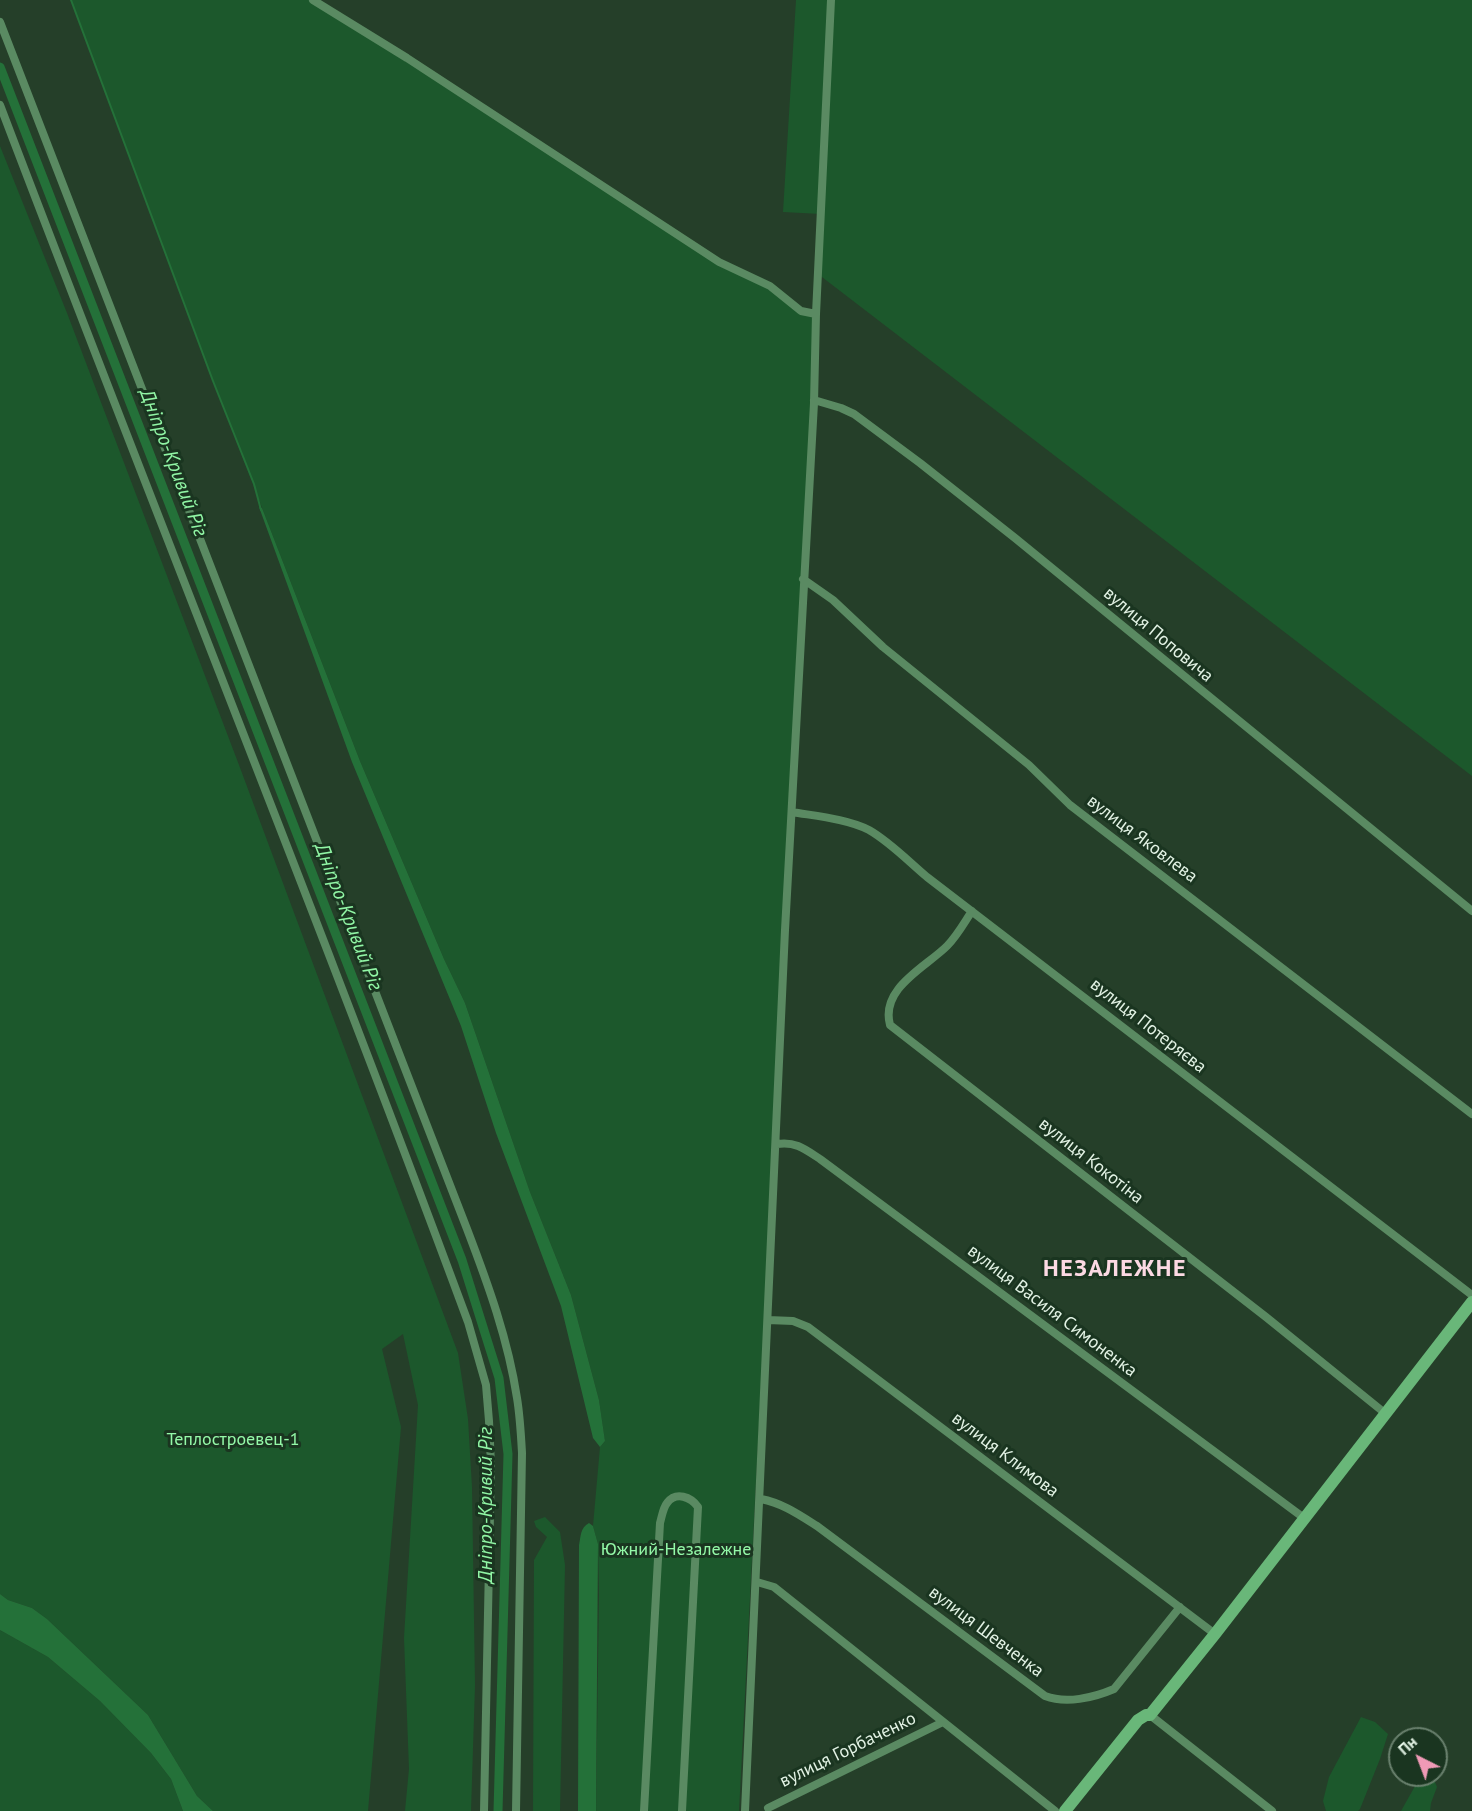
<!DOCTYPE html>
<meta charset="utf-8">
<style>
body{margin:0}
#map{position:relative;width:1472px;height:1811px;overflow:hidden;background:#253f29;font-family:"PT Sans",sans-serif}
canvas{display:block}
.north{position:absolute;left:1388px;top:1727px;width:60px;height:60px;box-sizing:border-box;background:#1a3520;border:2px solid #6a816e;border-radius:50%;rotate:318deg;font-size:16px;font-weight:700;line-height:24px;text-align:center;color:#e2f2e4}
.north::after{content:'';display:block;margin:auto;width:21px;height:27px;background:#f09ab6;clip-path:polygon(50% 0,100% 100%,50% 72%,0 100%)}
</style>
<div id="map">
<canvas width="1472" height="1811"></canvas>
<div class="north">Пн</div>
</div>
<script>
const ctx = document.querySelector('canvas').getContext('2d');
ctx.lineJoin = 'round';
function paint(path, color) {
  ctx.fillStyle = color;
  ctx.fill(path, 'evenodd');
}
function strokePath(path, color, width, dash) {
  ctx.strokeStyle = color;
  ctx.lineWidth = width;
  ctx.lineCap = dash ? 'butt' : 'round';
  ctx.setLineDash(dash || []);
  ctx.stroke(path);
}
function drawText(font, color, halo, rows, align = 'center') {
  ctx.font = font + ' "PT Sans",sans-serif';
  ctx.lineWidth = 6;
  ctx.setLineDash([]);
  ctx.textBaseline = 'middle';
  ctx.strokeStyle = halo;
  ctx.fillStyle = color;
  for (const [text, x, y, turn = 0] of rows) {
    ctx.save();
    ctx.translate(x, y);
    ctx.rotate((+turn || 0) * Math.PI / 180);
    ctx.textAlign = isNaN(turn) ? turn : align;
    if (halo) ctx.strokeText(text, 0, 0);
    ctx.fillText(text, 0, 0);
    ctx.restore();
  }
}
paint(new Path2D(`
 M 71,0 L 313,0 L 719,262 L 770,286 L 791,304 L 816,314 L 739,1811 L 596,1811 L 599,1595 L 598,1544 L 593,1526 L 600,1447 L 605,1441 L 599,1400 L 571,1295 L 530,1192 L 465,1003 L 444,959 L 360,761 L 213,381 Z
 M 796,0 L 1472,0 L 1472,776 L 818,274 L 821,214 L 783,212 Z
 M 0,146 L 67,313 L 239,765 L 458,1353 L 468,1419 L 472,1487 L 475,1685 L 471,1811 L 405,1811 L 409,1769 L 404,1638 L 418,1405 L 403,1334 L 382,1349 L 401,1427 L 368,1811 L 213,1811 L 197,1796 L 148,1715 L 47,1619 L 32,1608 L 8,1600 L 0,1594 Z
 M 545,1517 L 560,1532 L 565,1565 L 560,1811 L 533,1811 L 534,1560 L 547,1537 L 536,1527 L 534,1521 Z
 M 0,1630 L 48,1657 L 100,1701 L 151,1753 L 171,1779 L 183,1811 L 0,1811 Z
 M 1361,1717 L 1375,1722 L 1388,1734 L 1380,1759 L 1360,1809 L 1358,1811 L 1326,1811 L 1323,1801 L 1329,1777 Z
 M 1426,1775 L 1432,1775 L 1437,1787 L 1431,1803 L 1430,1811 L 1401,1811 L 1419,1779 Z`), '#1c582c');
paint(new Path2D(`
 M 259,507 L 262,508 L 264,513 L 360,761 L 444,959 L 465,1003 L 530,1192 L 571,1295 L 599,1400 L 605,1441 L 600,1447 L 593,1438 L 561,1306 L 496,1133 L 461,1026 L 352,762 Z
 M 589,1523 L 593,1526 L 598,1544 L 596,1811 L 578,1811 L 579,1545 C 581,1536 580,1528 589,1523 Z
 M 0,1594 L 8,1600 L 32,1608 L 47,1619 L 148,1715 L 197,1796 L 213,1811 L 183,1811 L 171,1779 L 151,1753 L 100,1701 L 48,1657 L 0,1630 Z`), '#247139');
strokePath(new Path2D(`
 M 71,0 L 213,381 L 254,484 L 261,510`), '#247139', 2);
strokePath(new Path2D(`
 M 0,67 L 462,1260 L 499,1378 L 508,1454 L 498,1811`), '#247139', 9);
strokePath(new Path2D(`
 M 313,0 L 407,58 L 719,262 L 770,286 L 801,311 L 816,314
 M 0,22 L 467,1229 C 488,1284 508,1339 517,1398 C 520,1416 521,1435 522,1453 L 516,1811
 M 0,105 C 154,511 317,914 468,1322 L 486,1385 L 489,1421 L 491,1465 L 484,1811
 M 814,400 L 841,408 L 854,414 L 920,463 L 1015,538 L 1472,911
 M 803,579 L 833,600 L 883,647 L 1029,765 L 1070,805 L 1472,1114
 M 792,812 C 815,816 848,819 869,830 C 890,842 908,861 927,877 L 1472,1295
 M 972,911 C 964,923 957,936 947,946 C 926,967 880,988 890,1025 L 1266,1317 L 1386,1414
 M 777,1144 C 795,1141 805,1149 820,1159 L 1304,1518
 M 768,1320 L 793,1321 L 808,1327 L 1215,1634
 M 761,1499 C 782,1503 798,1514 817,1526 L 1045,1696 C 1066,1704 1093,1698 1114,1689 L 1180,1607
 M 757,1582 L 774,1587 L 1055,1811
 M 1150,1715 L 1272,1811
 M 768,1808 L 943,1722
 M 644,1811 L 660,1523 C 662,1516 663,1508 667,1503 C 676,1491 691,1497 698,1507 L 682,1811
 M 745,1811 L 785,930 L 814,403 L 816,314 L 831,0`), '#5a8a62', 8);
strokePath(new Path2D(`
 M 1065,1811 L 1138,1720 L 1146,1715 L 1150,1715 L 1215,1634 L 1472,1302`), '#69b779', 12);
drawText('18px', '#e2f2e4', '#1a3520', [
 ["вулиця Поповича",1158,635,40],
 ["вулиця Яковлева",1142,839,37],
 ["вулиця Потеряєва",1148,1026,38],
 ["вулиця Кокотіна",1091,1161,38],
 ["вулиця Василя Симоненка",1052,1311,37],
 ["вулиця Климова",1005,1455,37],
 ["вулиця Шевченка",986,1632,37],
 ["вулиця Горбаченко",848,1750,-26]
]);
drawText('18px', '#94f9a8', '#1a3520', [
 ["Теплостроевец-1",233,1440],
 ["Южний-Незалежне",676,1550]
]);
drawText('italic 20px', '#91f6a5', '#1a3520', [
 ["Дніпро-Кривий Ріг",173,463,69],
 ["Дніпро-Кривий Ріг",348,917,69],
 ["Дніпро-Кривий Ріг",486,1505,-90]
]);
ctx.letterSpacing = '1.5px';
drawText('bold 24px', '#fcd9e3', '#1a3520', [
 ["НЕЗАЛЕЖНЕ",1115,1269]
]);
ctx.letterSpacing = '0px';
</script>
